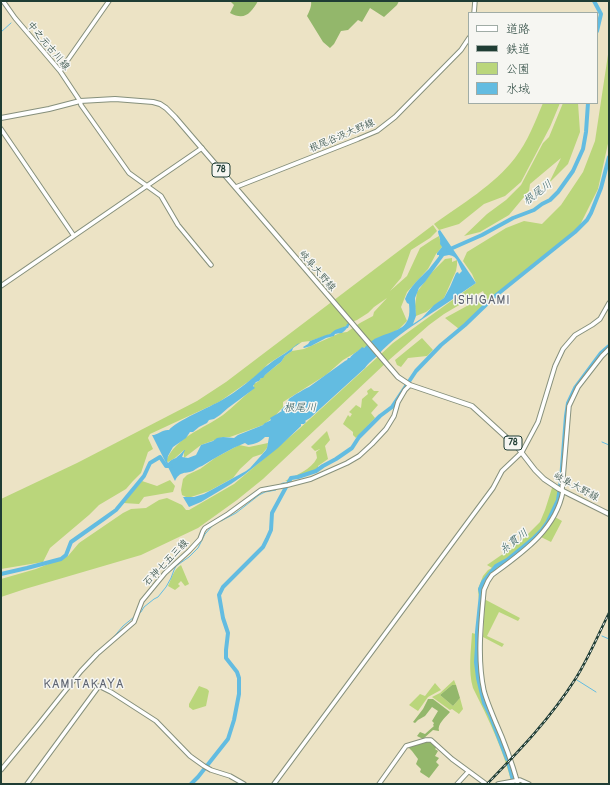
<!DOCTYPE html>
<meta charset="utf-8">
<style>
body{margin:0}
#map{position:relative;width:610px;height:785px;overflow:hidden;background:#ece3c5;font-family:Pangolin,"Klee One",sans-serif}
canvas{display:block}
.frame{position:absolute;inset:0;border:2px solid #1f3d34;pointer-events:none}
.legend{position:absolute;left:468px;top:12px;width:130px;height:92px;box-sizing:border-box;background:#f6f6f2;border:1px solid #a0aca6;margin:0;padding:5px 7px;list-style:none;font-size:12px;color:#1f3d34}
.legend li{display:flex;align-items:center;gap:8px;height:20px}
.legend b{width:20px;border:1px solid #a0aca6}
</style>
<div id="map">
<canvas width="610" height="785"></canvas>
<div class="frame"></div>
<ul class="legend">
<li><b style="height:5px;background:#fff"></b>道路</li>
<li><b style="height:5px;background:#1f3d34"></b>鉄道</li>
<li><b style="height:11px;background:#bad67b"></b>公園</li>
<li><b style="height:11px;background:#63bce1"></b>水域</li>
</ul>
</div>
<script>
const ctx = document.querySelector('canvas').getContext('2d');
ctx.lineJoin = 'round';
function paint(path, color) {
  ctx.fillStyle = color;
  ctx.fill(path, 'evenodd');
}
function strokePath(path, color, width, dash) {
  ctx.strokeStyle = color;
  ctx.lineWidth = width;
  ctx.lineCap = dash ? 'butt' : 'round';
  ctx.setLineDash(dash || []);
  ctx.stroke(path);
}
function drawText(font, color, halo, rows, align = 'center') {
  ctx.font = font + ' Pangolin,"Klee One",sans-serif';
  ctx.lineWidth = 3;
  ctx.setLineDash([]);
  ctx.textBaseline = 'middle';
  ctx.strokeStyle = halo;
  ctx.fillStyle = color;
  for (const [text, x, y, turn = 0] of rows) {
    ctx.save();
    ctx.translate(x, y);
    ctx.rotate((+turn || 0) * Math.PI / 180);
    ctx.textAlign = isNaN(turn) ? turn : align;
    if (halo) ctx.strokeText(text, 0, 0);
    ctx.fillText(text, 0, 0);
    ctx.restore();
  }
}
paint(new Path2D(`
 M 609,48 L 609,139 L 598,189 L 578,229 L 545,256 L 488,301 L 487,298 L 488,302 L 459,329 L 445,318 L 485,296 L 483,291 L 444,314 L 429,325 L 389,360 L 263,479 L 237,500 L 198,528 L 141,555 L 25,589 L 1,597 L 1,579 L 36,569 L 68,556 L 79,543 L 123,513 L 131,509 L 146,508 L 159,500 L 167,498 L 182,505 L 186,510 L 189,510 L 234,484 L 299,429 L 393,343 L 476,283 L 472,274 L 463,261 L 467,252 L 506,228 L 524,221 L 542,224 L 561,205 L 583,172 L 595,141 Z
 M 543,103 L 560,103 L 550,127 L 521,182 L 505,196 L 484,204 L 459,224 L 439,230 L 434,224 C 462,204 494,185 515,158 C 528,141 535,122 543,103 Z
 M 563,103 L 578,103 L 580,132 L 568,164 L 549,183 L 561,158 L 530,184 L 529,191 L 509,215 L 480,232 L 464,236 L 487,214 L 506,200 L 521,185 L 543,143 L 549,137 Z
 M 433,225 L 437,231 L 430,238 L 411,250 L 401,278 L 390,291 L 407,276 L 420,248 L 432,240 L 439,236 L 442,247 L 436,254 L 428,269 L 407,292 L 401,307 L 407,321 L 399,329 L 360,350 L 343,360 L 326,375 L 283,402 L 283,407 L 274,417 L 263,425 L 230,437 L 223,437 L 201,445 L 184,458 L 184,450 L 175,458 L 168,462 L 166,461 C 176,437 203,429 223,415 C 233,407 243,397 253,389 L 254,384 L 259,381 L 261,378 L 281,362 L 285,356 L 292,351 L 304,349 L 340,333 L 347,332 L 360,323 L 373,316 L 374,312 L 387,298 L 374,307 L 368,313 L 357,320 L 349,323 L 346,326 L 328,335 L 310,341 L 302,342 L 268,364 L 255,377 L 219,402 L 150,434 L 148,438 L 153,449 L 148,452 L 141,473 L 133,481 L 126,489 L 99,505 L 89,515 L 50,548 L 43,562 L 1,569 L 1,499 L 77,463 L 197,401 L 226,382 Z
 M 452,258 L 452,262 L 457,260 L 457,265 L 456,271 L 444,298 L 426,312 L 416,316 L 415,306 L 417,292 L 432,272 L 445,259 Z
 M 422,338 L 433,350 L 427,356 L 408,358 L 401,367 L 397,365 L 395,360 Z
 M 371,388 L 374,391 L 379,391 L 372,399 L 378,405 L 371,413 L 375,418 L 356,438 L 353,435 L 353,432 L 343,424 L 348,415 L 350,417 L 352,414 L 349,412 L 356,405 L 361,408 L 362,399 L 368,394 L 367,391 Z
 M 327,431 L 330,440 L 325,446 L 328,459 L 318,466 L 318,469 L 289,481 L 285,481 C 296,475 311,470 317,458 L 316,452 L 320,449 L 315,451 L 311,447 Z
 M 268,443 L 267,448 L 262,454 L 253,457 L 240,469 L 233,478 L 209,491 L 191,497 L 186,497 L 182,495 L 181,490 L 183,479 L 187,475 L 200,469 L 215,458 L 239,445 L 249,447 Z
 M 170,480 L 175,486 L 173,492 L 144,497 L 139,504 L 123,503 L 142,481 L 157,486 Z
 M 552,488 L 554,488 L 560,493 L 559,502 L 548,525 L 539,535 L 490,575 L 485,582 L 483,589 L 481,683 L 485,700 L 511,765 L 516,784 L 512,784 C 503,749 489,720 473,688 C 468,671 471,651 472,633 L 476,634 L 479,601 L 478,589 L 483,576 L 488,570 L 492,568 L 487,565 L 510,549 L 527,535 L 540,522 L 545,510 Z
 M 555,517 L 562,521 L 551,542 L 541,537 Z
 M 181,565 L 189,584 L 185,586 L 181,581 L 178,584 L 180,586 L 175,590 L 168,586 C 172,578 173,570 181,565 Z
 M 486,600 L 520,618 L 518,621 L 499,612 L 487,636 L 504,644 L 502,647 L 483,637 L 485,601 Z
 M 454,680 L 456,685 L 452,685 L 440,695 L 453,706 L 460,698 L 463,709 L 459,714 L 452,709 L 450,710 L 432,697 L 440,693 Z
 M 435,683 L 441,690 L 439,691 L 428,697 L 418,711 L 409,705 L 420,694 L 425,696 Z
 M 199,686 L 207,689 L 209,691 L 206,706 L 193,710 L 189,707 L 189,704 Z`), '#bad67b');
paint(new Path2D(`
 M 230,1 L 258,1 C 251,13 245,21 230,13 L 234,5 Z
 M 311,1 L 399,1 L 397,5 L 384,17 L 370,8 L 362,22 L 358,20 L 348,30 L 341,31 L 334,44 L 330,48 L 323,42 L 307,16 C 309,12 312,6 311,1 Z
 M 452,685 L 456,685 L 460,698 L 453,706 L 440,695 Z
 M 428,699 L 433,699 L 450,712 C 445,718 437,724 439,731 L 433,730 L 423,739 L 417,736 L 420,732 L 425,734 L 434,726 L 433,725 L 434,723 L 432,721 L 438,711 L 432,707 L 425,716 L 418,720 L 415,723 L 413,722 L 423,709 Z
 M 429,741 L 438,746 L 435,749 L 438,751 L 435,756 L 439,758 L 436,762 L 439,765 L 429,778 L 420,772 L 421,769 L 416,764 L 418,759 L 412,751 L 408,747 Z`), '#93b76b');
paint(new Path2D(`
 M 440,230 L 476,283 C 458,295 442,307 424,318 C 408,329 391,340 378,355 C 374,359 368,363 365,368 L 310,418 L 305,421 L 306,422 L 304,424 L 301,424 L 301,426 L 278,448 L 244,475 L 231,484 L 201,502 L 189,507 L 183,497 L 194,497 L 204,494 L 246,471 L 250,468 L 266,450 L 267,448 L 269,437 L 265,437 C 260,442 256,444 248,445 L 245,443 C 230,449 216,457 202,466 C 198,467 196,469 193,471 C 184,474 180,471 175,481 L 152,435 C 158,435 163,429 169,430 C 176,421 210,407 222,400 C 233,394 244,385 254,377 C 259,373 263,368 268,365 C 275,359 283,355 291,349 C 294,347 296,344 300,343 L 293,348 L 292,351 L 285,356 L 281,362 L 277,365 L 265,375 L 263,378 L 261,378 L 259,381 L 256,382 L 253,386 L 255,388 L 228,408 L 220,415 L 214,419 L 209,420 L 207,423 L 199,427 L 193,432 L 190,432 L 186,438 L 173,447 L 168,456 L 167,461 L 168,463 C 171,460 173,459 176,458 C 178,456 182,453 184,450 L 185,450 L 182,457 L 188,458 L 196,455 L 201,445 L 213,441 L 217,438 L 223,437 L 234,438 L 238,435 L 263,425 C 265,422 268,422 271,420 L 270,418 L 282,411 L 281,410 C 285,407 286,403 289,399 C 291,397 306,388 309,387 L 345,361 L 347,360 L 348,358 L 350,358 C 352,354 359,351 362,347 L 364,348 C 369,343 373,339 379,337 C 398,329 412,329 409,304 L 407,303 L 405,299 C 410,286 420,278 429,269 C 432,265 436,260 439,256 L 439,255 L 437,255 L 437,253 L 442,247 L 440,244 C 441,238 438,235 438,231 ZM 449,255 C 458,256 458,264 462,271 L 459,274 L 458,272 L 456,273 L 450,287 L 444,298 L 434,305 L 422,318 L 413,324 L 416,316 L 415,298 L 419,288 L 425,282 L 441,260 L 444,256 Z
 M 349,323 L 350,323 L 348,328 L 347,328 C 341,335 343,332 335,334 L 334,336 L 326,338 L 311,346 L 304,348 L 303,347 L 308,344 L 310,341 L 326,335 L 330,334 L 335,330 L 346,326 L 347,324 Z`), '#63bce1');
strokePath(new Path2D(`
 M 1,32 L 11,23
 M 602,442 L 609,445
 M 281,484 L 283,483 L 288,483
 M 221,521 L 236,513 L 259,495 L 265,492 L 276,490 L 278,488
 M 138,614 L 141,612 L 144,607 L 154,599 L 158,597 L 166,587 L 171,578 L 174,570 L 176,566 L 189,557 L 198,548 L 205,534 L 213,525
 M 602,636 L 609,639
 M 112,639 L 123,626 L 134,617
 M 80,669 L 89,660
 M 577,680 L 596,692`), '#63bce1', 1);
strokePath(new Path2D(`
 M 594,1 L 601,14 L 597,31
 M 448,250 L 482,235 L 513,218 L 534,210 L 542,204 L 550,200 L 558,192 L 573,171 L 583,149 L 586,132 L 588,103
 M 1,574 L 27,568 L 61,559 L 66,555 L 71,542 L 105,518 L 116,510 L 144,476 L 150,463 L 160,457 L 166,466 L 171,466
 M 507,759 L 490,715 L 484,703 L 478,678 L 476,662 L 477,646 L 477,632 L 481,594 L 480,589 L 483,582 L 496,566 L 507,560 L 534,538 L 542,530 L 547,523 L 558,500 L 561,480 L 566,416 L 568,403 L 575,388 L 601,353 L 609,346
 M 509,765 L 514,784
 M 191,784 L 198,777 L 228,739 L 234,720 L 239,694 L 239,678 L 237,672 L 226,658 L 226,650 L 228,633 L 223,618 L 219,595 L 223,587 L 263,547 L 267,539 L 271,530 L 272,513 L 291,478 L 298,477 L 316,471 L 323,466 L 336,459 L 352,448 L 359,437 L 380,416 L 392,407 L 416,371 L 441,345 L 465,325 L 494,297 L 575,232 L 587,220 L 591,213 L 601,188 L 609,157`), '#63bce1', 4);
const secondary = new Path2D(`
 M 3,1 L 15,18 L 60,71 L 80,101 L 81,105 L 129,173 L 161,196 L 178,225 L 211,265
 M 474,13 L 475,1
 M 60,71 L 109,1
 M 1,129 L 74,236
 M 236,187 L 358,139 L 377,131 L 395,117 L 461,50 L 469,38
 M 1,286 L 202,148
 M 562,490 L 569,406 L 578,387 L 602,356 L 609,349
 M 1,770 L 38,725 L 81,671 L 97,654 L 134,622 L 142,601 L 165,573 L 189,551 L 200,539 L 203,531 L 205,528 L 228,514 L 261,490 L 288,485 L 311,479 L 347,463 L 359,456 L 372,444 L 386,429 L 394,416 L 398,402 L 405,390 L 410,385
 M 27,784 L 99,686 L 111,692 L 156,721 L 190,756 L 204,766 L 211,770 L 230,776 L 244,784
 M 274,784 L 493,488 L 502,471 L 522,452 L 538,422 L 555,366 L 563,349 L 575,335 L 592,325 L 600,319 L 609,303
 M 379,784 L 406,746 L 426,740 L 431,740 L 452,759 L 486,784
 M 457,784 L 468,772
 M 498,784 L 520,780 L 529,784
 M 518,784 C 512,763 505,743 496,723 C 492,713 487,702 484,691 C 477,659 481,622 484,590 L 488,581 L 492,575 C 522,553 556,530 563,491`);
const primary = new Path2D(`
 M 1,118 L 49,109 L 80,101 L 115,99 L 153,102 L 160,104 L 166,108 L 175,117 L 398,377 L 410,385 L 472,406 L 518,448 L 535,470 L 544,479 L 559,489 L 609,514`);
strokePath(secondary, '#86907c', 5.5);
strokePath(primary, '#86907c', 6);
strokePath(secondary, '#fff', 3.5);
strokePath(primary, '#fff', 4);
const rail = new Path2D(`
 M 487,784 C 520,750 550,719 576,678 C 589,657 598,635 609,613`);
strokePath(rail, '#1f3d34', 2.5);
strokePath(rail, '#f6f6f2', 1, [3]);
for (const [x, y, w] of [
 [221,170,18],
 [513,443,18]
]) {
  const box = new Path2D();
  box.roundRect(x - w / 2, y - 7, w, 14, 3);
  ctx.fillStyle = '#f6f6f2';
  ctx.fill(box);
  strokePath(box, '#1f3d34', 1);
}
drawText('bold 9px', '#1f3d34', null, [
 ["78",221,170],
 ["78",513,443]
]);
drawText('10px', '#1f3d34', '#f6f6f2', [
 ["中之元古川線",48,46,50],
 ["根尾谷汲大野線",342,136,-23],
 ["岐阜大野線",317,271,49],
 ["岐阜大野線",576,487,28],
 ["石神七五三線",166,563,-46]
]);
drawText('italic 11px', '#305d5f', '#f6f6f2', [
 ["根尾川",538,193,-37],
 ["根尾川",300,408],
 ["糸貫川",514,542,-38]
]);
ctx.letterSpacing = '1px';
drawText('12px', '#5e6471', '#f6f6f2', [
 ["ISHIGAMI",482,301],
 ["KAMITAKAYA",84,685]
]);
ctx.letterSpacing = '0px';
</script>
